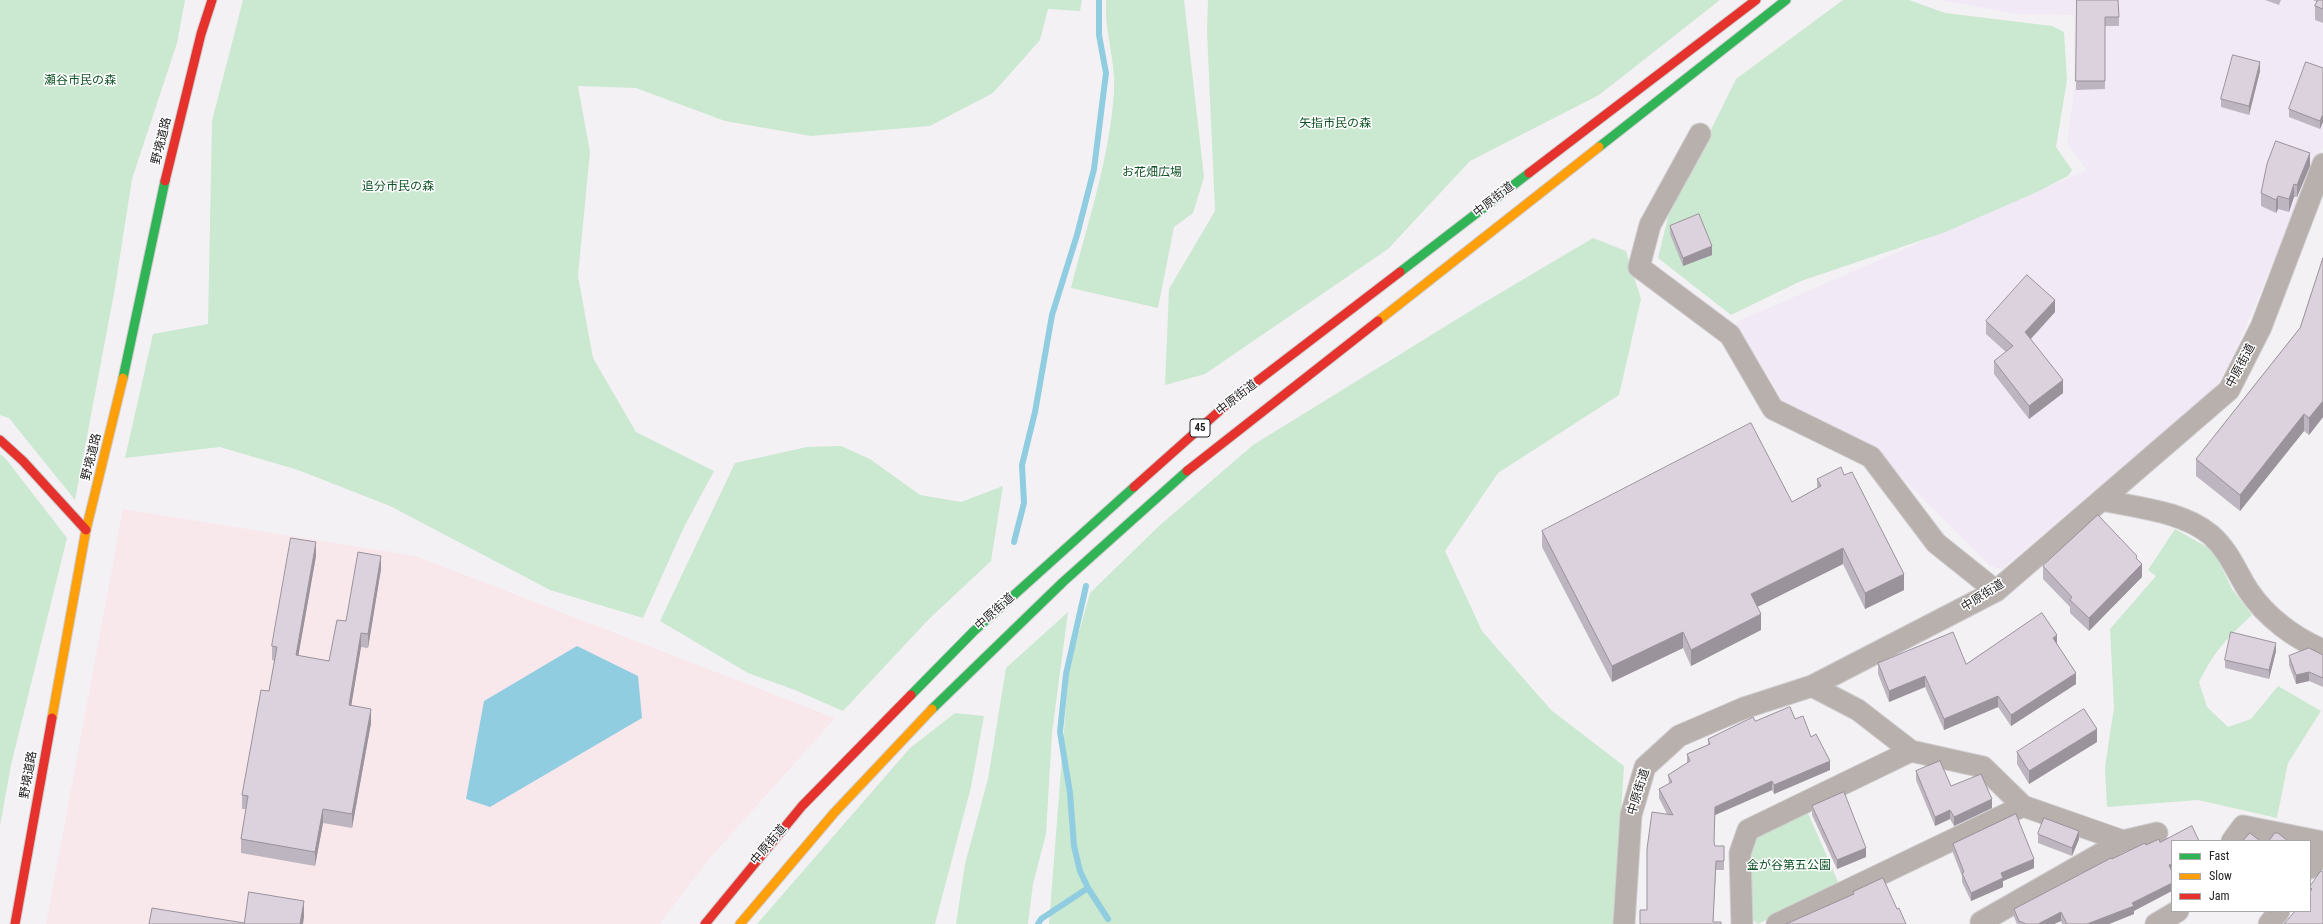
<!DOCTYPE html>
<meta charset="utf-8">
<style>
body{margin:0}
#map{position:relative;width:2323px;height:924px;overflow:hidden;background:#f4f1f5;font-family:"Roboto Condensed",sans-serif}
canvas{display:block}
.legend{position:absolute;left:2171px;top:840px;width:140px;height:72px;box-sizing:border-box;background:#fff;border:1px solid #a7a7a7;margin:0;padding:5px 7px;list-style:none;font-size:12px;color:#242224}
.legend li{display:flex;align-items:center;gap:8px;height:20px}
.legend b{width:20px;border:1px solid #a7a7a7}
</style>
<div id="map">
<canvas width="2323" height="924"></canvas>
<ul class="legend">
<li><b style="height:5px;background:#30b455"></b>Fast</li>
<li><b style="height:5px;background:#ff9f0a"></b>Slow</li>
<li><b style="height:5px;background:#e5322d"></b>Jam</li>
</ul>
</div>
<script>
const ctx = document.querySelector('canvas').getContext('2d');
ctx.lineJoin = 'round';
function paint(path, color) {
  ctx.fillStyle = color;
  ctx.fill(path, 'evenodd');
}
function strokePath(path, color, width, dash) {
  ctx.strokeStyle = color;
  ctx.lineWidth = width;
  ctx.lineCap = dash ? 'butt' : 'round';
  ctx.setLineDash(dash || []);
  ctx.stroke(path);
}
function drawText(font, color, halo, rows, align = 'center') {
  ctx.font = font + ' "Roboto Condensed","Noto Sans JP",sans-serif';
  ctx.lineWidth = 3;
  ctx.setLineDash([]);
  ctx.textBaseline = 'middle';
  ctx.strokeStyle = halo;
  ctx.fillStyle = color;
  for (const [text, x, y, turn = 0] of rows) {
    ctx.save();
    ctx.translate(x, y);
    ctx.rotate((+turn || 0) * Math.PI / 180);
    ctx.textAlign = isNaN(turn) ? turn : align;
    if (halo) ctx.strokeText(text, 0, 0);
    ctx.fillText(text, 0, 0);
    ctx.restore();
  }
}
paint(new Path2D(`
 M 1939,0 L 2323,0 L 2323,146 L 2230,363 L 2215,388 L 2002,569 L 1990,566 L 1866,442 L 1785,404 L 1734,319 L 1736,322 L 2087,170 L 2067,143 L 2074,91 L 2074,15 L 2017,14 Z`), '#f1e9f6');
paint(new Path2D(`
 M 123,509 L 416,556 L 835,718 L 711,857 L 659,924 L 46,924 Z`), '#f8e8ec');
paint(new Path2D(`
 M 0,0 L 185,0 L 177,43 L 132,179 L 115,288 L 75,500 L 9,418 L 0,415 Z
 M 243,0 L 1082,0 L 1080,11 L 1048,9 L 1040,40 L 993,93 L 930,126 L 811,136 L 725,121 L 636,88 L 578,86 L 590,152 L 578,276 L 593,358 L 636,432 L 714,471 L 684,527 L 643,618 L 550,590 L 390,506 L 298,470 L 220,447 L 125,458 L 153,334 L 208,324 L 212,121 Z
 M 1106,0 L 1184,0 L 1204,177 L 1193,213 L 1174,227 L 1158,308 L 1071,288 C 1087,224 1110,158 1114,91 C 1116,61 1104,31 1106,0 Z
 M 1208,0 L 1720,0 L 1599,95 L 1470,161 L 1388,249 L 1205,374 L 1165,385 L 1169,289 L 1215,211 L 1207,32 Z
 M 1843,0 L 1909,0 L 1945,13 L 2052,26 L 2064,32 L 2067,80 L 2056,147 L 2072,170 L 2068,176 L 2037,192 L 1943,233 L 1801,281 L 1731,315 L 1658,258 L 1668,217 L 1736,79 Z
 M 1593,238 L 1626,251 L 1641,299 L 1619,395 L 1498,473 L 1445,551 L 1482,631 L 1551,710 L 1624,766 L 1614,924 L 1049,924 L 1069,667 L 1090,593 L 1159,526 L 1253,445 L 1480,305 Z
 M 841,446 L 870,459 L 920,495 L 961,502 L 1003,486 L 991,561 L 929,619 L 843,711 L 795,690 L 748,673 L 660,621 L 735,463 L 807,447 Z
 M 0,454 L 6,459 L 67,538 L 11,765 L 0,826 Z
 M 2175,529 L 2214,551 L 2232,589 L 2252,615 C 2227,638 2215,650 2199,682 L 2207,707 L 2228,727 L 2251,719 L 2278,686 L 2321,711 L 2288,763 L 2277,818 L 2198,800 L 2107,807 L 2105,767 L 2114,707 L 2110,629 L 2156,576 L 2148,570 Z
 M 1068,612 L 1052,733 L 1046,834 L 1033,884 L 1028,924 L 956,924 L 965,864 L 988,779 L 1006,668 Z
 M 955,713 L 984,716 L 971,787 L 935,924 L 757,924 L 910,748 Z
 M 1808,813 L 1839,884 L 1758,924 L 1748,916 L 1752,844 L 1757,838 Z`), '#cbe8d1');
paint(new Path2D(`
 M 577,646 L 638,676 L 642,718 L 490,807 L 466,799 L 484,701 Z`), '#91cde0');
strokePath(new Path2D(`
 M 1014,542 L 1024,503 L 1022,465 L 1035,412 L 1052,315 L 1077,235 L 1094,169 L 1106,73 L 1099,35 L 1099,0
 M 1088,888 L 1108,919
 M 1038,924 L 1041,919 L 1088,888 L 1080,871 L 1074,846 L 1070,793 L 1060,732 L 1066,674 L 1086,586`), '#91cde0', 6);
const street = new Path2D(`
 M 1700,134 L 1650,225 L 1639,267 L 1730,335 L 1773,409 L 1871,457 L 1936,543 L 1996,591
 M 2102,500 C 2138,508 2182,511 2211,535 C 2229,551 2236,571 2248,590 C 2266,617 2294,638 2323,650
 M 1812,686 L 1858,710 L 1911,751 L 1983,767 L 2023,806 L 2123,841 L 2157,833
 M 2232,841 L 2243,826 L 2318,841 L 2322,852 L 2310,868
 M 1981,922 L 2123,841
 M 1624,924 L 1631,815 L 1645,767 L 1679,736 L 1744,708 L 1812,686 L 1996,591 L 2229,390 L 2261,327 L 2323,164
 M 1742,924 L 1740,853 L 1748,830 L 1911,751
 M 1777,924 L 2023,806
 M 2156,924 L 2178,911
 M 2269,924 L 2279,911`);
const fast = new Path2D(`
 M 1599,147 L 1786,0
 M 1400,272 L 1529,173
 M 123,378 L 165,181
 M 911,695 L 974,631 L 1134,487
 M 932,709 L 1063,582 L 1187,471`);
const slow = new Path2D(`
 M 1378,321 L 1599,147
 M 52,718 L 86,530 L 123,378
 M 740,924 L 834,813 L 932,709`);
const jam = new Path2D(`
 M 1529,173 L 1756,0
 M 165,181 L 201,34 L 212,0
 M 0,440 L 23,461 L 86,530
 M 1187,471 L 1378,321
 M 1134,487 L 1226,405 L 1400,272
 M 15,924 L 52,718
 M 705,924 L 802,806 L 911,695`);
strokePath(street, '#cfcdcf', 23);
strokePath(fast, '#cfcdcf', 11);
strokePath(slow, '#cfcdcf', 11);
strokePath(jam, '#cfcdcf', 11);
strokePath(street, '#b8b0ad', 21);
strokePath(fast, '#30b455', 9);
strokePath(slow, '#ff9f0a', 9);
strokePath(jam, '#e5322d', 9);
paint(new Path2D(`
 M 2077,0 L 2119,17 L 2119,26 L 2105,26 L 2105,89 L 2076,90 Z
 M 2265,0 L 2281,0 L 2279,5 Z
 M 2313,0 L 2323,0 L 2323,23 L 2315,20 L 2315,6 L 2317,2 Z
 M 2323,68 L 2323,122 L 2320,129 L 2289,117 L 2289,109 Z
 M 2260,71 L 2249,115 L 2221,107 L 2221,99 Z
 M 2310,166 L 2297,197 L 2294,197 L 2289,212 L 2278,209 L 2276,213 L 2261,206 L 2261,193 Z
 M 1670,226 L 1712,255 L 1683,266 L 1670,234 Z
 M 2323,258 L 2323,417 L 2309,435 L 2304,431 L 2240,511 L 2196,476 L 2196,459 L 2300,328 Z
 M 2055,312 L 2031,339 L 2063,393 L 2029,419 L 1994,374 L 1994,361 L 2006,352 L 1986,334 L 1986,321 Z
 M 1844,475 L 1904,590 L 1865,609 L 1843,564 L 1757,607 L 1761,630 L 1691,666 L 1683,648 L 1612,682 L 1542,547 L 1542,531 L 1792,502 L 1817,488 L 1817,479 Z
 M 316,556 L 298,656 L 329,661 L 346,621 L 381,569 L 368,648 L 361,647 L 351,706 L 371,723 L 352,828 L 323,823 L 315,866 L 241,853 L 241,839 L 246,809 L 242,809 L 242,795 L 269,691 L 275,661 L 272,660 L 272,646 Z
 M 2137,560 L 2142,577 L 2089,631 L 2070,613 L 2070,607 L 2043,579 L 2043,566 Z
 M 2057,644 L 2076,684 L 2011,726 L 1998,707 L 1944,730 L 1925,687 L 1889,702 L 1878,674 L 1878,663 L 1966,664 Z
 M 2276,651 L 2269,679 L 2225,668 L 2225,660 Z
 M 2323,655 L 2323,687 L 2309,681 L 2296,684 L 2289,665 L 2289,656 Z
 M 1795,719 L 1811,737 L 1830,770 L 1774,794 L 1772,790 L 1715,815 L 1714,843 L 1715,846 L 1724,846 L 1724,870 L 1716,870 L 1713,922 L 1721,924 L 1647,910 L 1667,814 L 1659,798 L 1659,789 L 1669,784 L 1668,775 L 1687,763 L 1687,754 L 1708,745 L 1708,739 L 1755,721 Z
 M 2097,742 L 2029,784 L 2017,764 L 2017,752 Z
 M 1916,771 L 1951,786 L 1992,808 L 1954,826 L 1950,819 L 1935,826 L 1916,780 Z
 M 1812,806 L 1866,857 L 1837,869 L 1812,815 Z
 M 2038,834 L 2079,839 L 2072,856 L 2038,843 Z
 M 1953,844 L 2034,868 L 2003,881 L 2003,887 L 1971,901 L 1962,882 L 1962,876 L 1953,853 Z
 M 2146,845 L 2134,911 L 2134,914 L 2109,924 L 2062,924 L 2061,921 L 2054,924 L 2017,924 L 2014,917 L 2014,909 L 2112,859 Z`), '#bdb5bf');
paint(new Path2D(`
 M 2260,62 L 2260,71 L 2249,115 L 2249,106 Z
 M 2323,114 L 2323,122 L 2320,129 L 2320,121 Z
 M 2310,153 L 2310,166 L 2297,197 L 2297,185 Z
 M 2294,184 L 2294,197 L 2289,212 L 2289,199 Z
 M 2278,196 L 2278,209 L 2276,213 L 2276,200 Z
 M 1712,246 L 1712,255 L 1683,266 L 1683,258 Z
 M 2055,300 L 2055,312 L 2025,345 L 2025,332 Z
 M 2063,380 L 2063,393 L 2029,419 L 2029,406 Z
 M 2323,388 L 2323,417 L 2309,435 L 2309,418 Z
 M 2304,414 L 2304,431 L 2240,511 L 2240,495 Z
 M 316,542 L 316,556 L 296,669 L 296,655 Z
 M 1843,548 L 1843,564 L 1751,610 L 1751,594 Z
 M 381,556 L 381,569 L 368,648 L 368,634 Z
 M 2142,564 L 2142,577 L 2089,631 L 2089,618 Z
 M 1904,574 L 1904,590 L 1865,609 L 1865,593 Z
 M 1761,614 L 1761,630 L 1691,666 L 1691,650 Z
 M 1683,632 L 1683,648 L 1612,682 L 1612,666 Z
 M 361,633 L 361,647 L 349,719 L 349,705 Z
 M 2057,635 L 2057,646 L 2053,638 Z
 M 2276,643 L 2276,651 L 2269,679 L 2269,670 Z
 M 2309,672 L 2309,681 L 2296,684 L 2296,675 Z
 M 2076,673 L 2076,684 L 2011,726 L 2011,715 Z
 M 1925,676 L 1925,687 L 1889,702 L 1889,691 Z
 M 1998,696 L 1998,707 L 1944,730 L 1944,719 Z
 M 371,709 L 371,723 L 352,828 L 352,814 Z
 M 2097,729 L 2097,742 L 2029,784 L 2029,771 Z
 M 1830,761 L 1830,770 L 1774,794 L 1774,785 Z
 M 1772,781 L 1772,790 L 1715,815 L 1715,807 Z
 M 1992,799 L 1992,808 L 1954,826 L 1954,817 Z
 M 323,809 L 323,823 L 315,866 L 315,852 Z
 M 1950,810 L 1950,819 L 1935,826 L 1935,817 Z
 M 2079,831 L 2079,839 L 2072,856 L 2072,848 Z
 M 1866,848 L 1866,857 L 1837,869 L 1837,860 Z
 M 2034,859 L 2034,868 L 2003,881 L 2003,887 L 1971,901 L 1971,893 L 2001,873 Z
 M 2172,864 L 2172,872 L 2169,865 Z
 M 2172,883 L 2172,891 L 2134,911 L 2134,914 L 2109,924 L 2087,924 L 2132,903 Z
 M 304,901 L 304,917 L 303,924 L 300,924 Z
 M 2061,912 L 2061,921 L 2054,924 L 2038,924 Z`), '#9a939b');
const building = new Path2D(`
 M 2077,0 L 2118,0 L 2119,17 L 2105,17 L 2105,81 L 2076,81 Z
 M 2318,0 L 2323,0 L 2323,9 L 2315,6 Z
 M 2233,55 L 2260,62 L 2249,106 L 2221,99 Z
 M 2306,62 L 2323,68 L 2323,114 L 2320,121 L 2289,109 Z
 M 2276,141 L 2310,153 L 2297,185 L 2294,184 L 2289,199 L 2278,196 L 2276,200 L 2261,193 L 2267,164 Z
 M 1699,214 L 1712,246 L 1683,258 L 1670,226 Z
 M 2323,258 L 2323,401 L 2309,418 L 2304,414 L 2240,495 L 2196,459 L 2300,328 Z
 M 2027,275 L 2055,300 L 2025,332 L 2063,380 L 2029,406 L 1994,361 L 2013,346 L 1986,321 Z
 M 1751,423 L 1792,502 L 1821,486 L 1817,479 L 1841,467 L 1844,475 L 1852,472 L 1904,574 L 1865,593 L 1843,548 L 1751,594 L 1761,614 L 1691,650 L 1683,632 L 1612,666 L 1542,531 Z
 M 2098,515 L 2137,556 L 2136,558 L 2142,564 L 2089,618 L 2070,600 L 2072,597 L 2043,566 Z
 M 291,538 L 316,542 L 296,655 L 329,661 L 337,620 L 346,621 L 358,552 L 381,556 L 368,634 L 361,633 L 349,705 L 371,709 L 352,814 L 323,809 L 315,852 L 241,839 L 248,796 L 242,795 L 261,690 L 269,691 L 277,647 L 272,646 Z
 M 2042,613 L 2057,635 L 2053,638 L 2076,673 L 2011,715 L 1998,696 L 1944,719 L 1925,676 L 1889,691 L 1878,663 L 1953,632 L 1966,664 Z
 M 2231,632 L 2276,643 L 2269,670 L 2225,660 Z
 M 2309,648 L 2323,655 L 2323,678 L 2309,672 L 2296,675 L 2289,656 Z
 M 1790,707 L 1795,719 L 1803,716 L 1811,737 L 1816,734 L 1830,761 L 1774,785 L 1772,781 L 1715,807 L 1714,842 L 1715,846 L 1724,846 L 1724,861 L 1716,861 L 1713,922 L 1721,922 L 1721,924 L 1640,924 L 1640,910 L 1647,910 L 1647,849 L 1652,812 L 1673,815 L 1659,789 L 1672,782 L 1668,775 L 1690,761 L 1687,754 L 1710,744 L 1708,739 L 1753,717 L 1755,721 Z
 M 2084,709 L 2097,729 L 2029,771 L 2017,752 Z
 M 1940,761 L 1951,786 L 1981,774 L 1992,799 L 1954,817 L 1950,810 L 1935,817 L 1916,771 Z
 M 1844,792 L 1866,848 L 1837,860 L 1812,806 Z
 M 2016,814 L 2034,859 L 2001,873 L 2003,878 L 1971,893 L 1962,873 L 1964,872 L 1953,844 Z
 M 2044,818 L 2079,831 L 2072,848 L 2038,834 Z
 M 2192,826 L 2199,841 L 2172,841 L 2172,864 L 2169,865 L 2172,872 L 2172,883 L 2132,903 L 2134,906 L 2087,924 L 2067,924 L 2061,912 L 2038,924 L 2026,924 L 2019,921 L 2014,909 L 2111,858 L 2112,859 L 2145,843 L 2146,845 L 2159,839 L 2160,842 Z
 M 2250,833 L 2260,841 L 2243,841 Z
 M 2275,833 L 2278,833 L 2288,841 L 2269,841 Z
 M 2321,871 L 2323,872 L 2323,924 L 2284,924 L 2295,911 L 2310,911 L 2310,892 L 2312,889 L 2310,887 Z
 M 1883,878 L 1897,909 L 1899,908 L 1906,924 L 1786,924 L 1854,894 L 1853,892 Z
 M 249,892 L 304,901 L 300,924 L 149,924 L 152,908 L 244,923 Z`);
paint(building, '#dcd2de');
strokePath(building, '#9a939b', 1);
for (const [x, y, w] of [
 [1200,428,20]
]) {
  const box = new Path2D();
  box.roundRect(x - w / 2, y - 9, w, 18, 3);
  ctx.fillStyle = '#fff';
  ctx.fill(box);
  strokePath(box, '#242224', 1);
}
drawText('bold 11px', '#242224', null, [
 ["45",1200,428]
]);
drawText('12px', '#0e5225', '#fff', [
 ["瀬谷市民の森",80,81],
 ["矢指市民の森",1335,124],
 ["お花畑広場",1152,173],
 ["追分市民の森",398,187],
 ["金が谷第五公園",1789,866]
]);
drawText('12px', '#242224', '#fff', [
 ["野境道路",162,141,-76],
 ["中原街道",1494,200,-38],
 ["中原街道",2241,366,-62],
 ["中原街道",1237,398,-38],
 ["野境道路",92,457,-76],
 ["中原街道",1983,596,-32],
 ["中原街道",995,612,-42],
 ["野境道路",29,775,-80],
 ["中原街道",1639,792,-73],
 ["中原街道",769,845,-50]
]);
</script>
